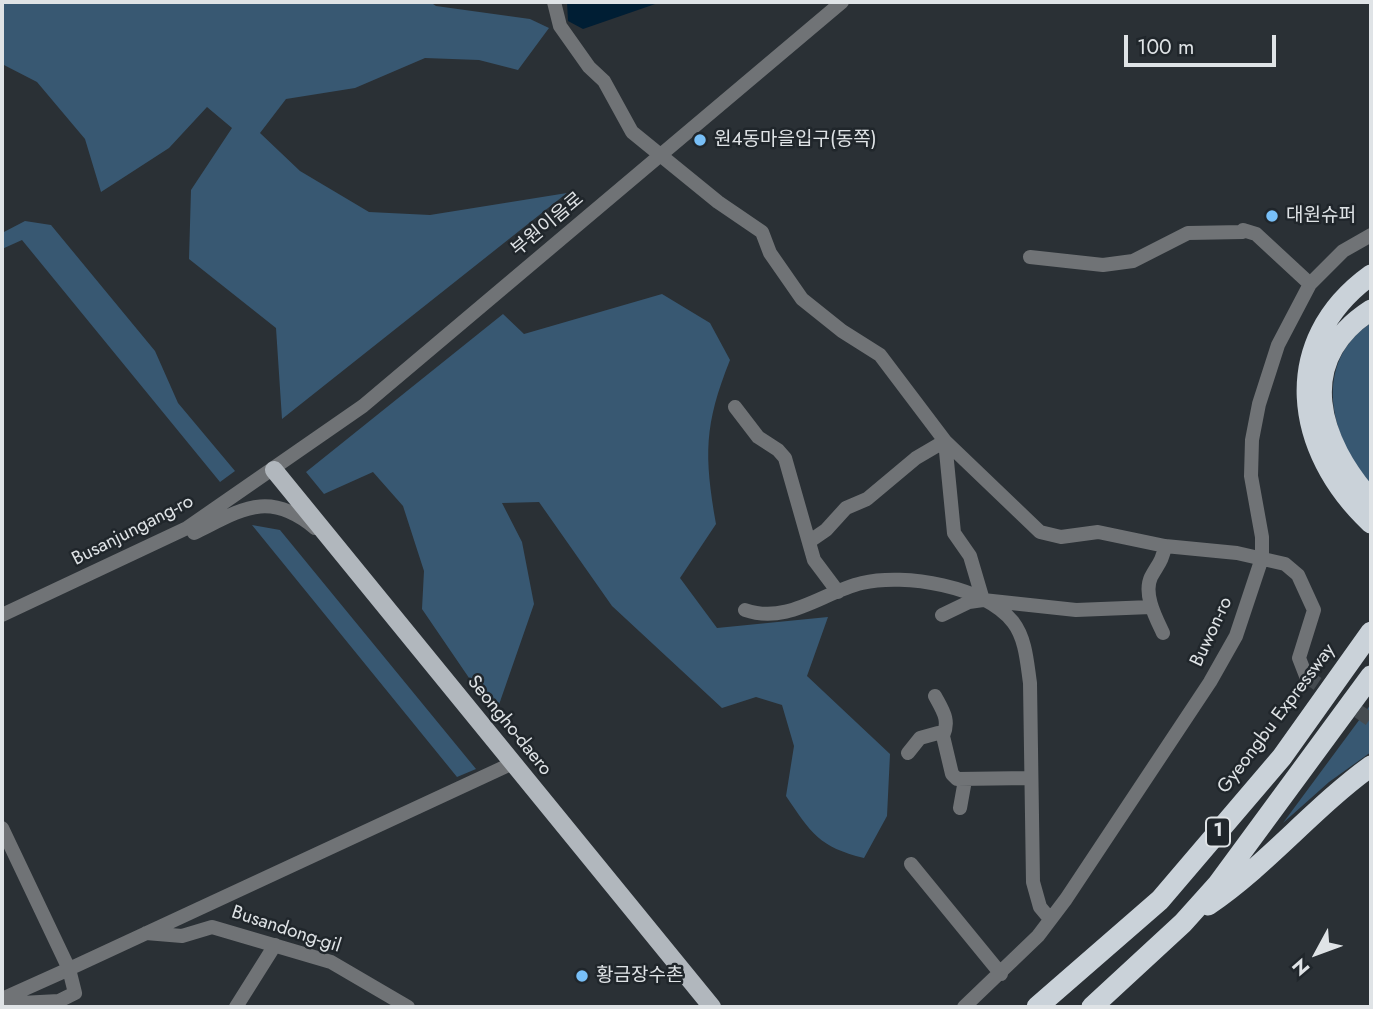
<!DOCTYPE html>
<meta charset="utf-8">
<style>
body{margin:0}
#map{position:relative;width:1373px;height:1009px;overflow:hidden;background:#2a3035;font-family:Jost,sans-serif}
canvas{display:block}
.frame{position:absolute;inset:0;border:4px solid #dfe3e6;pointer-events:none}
.north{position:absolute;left:1282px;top:918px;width:70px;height:70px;-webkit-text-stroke:5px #20262b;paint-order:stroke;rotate:229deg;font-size:19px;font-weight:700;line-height:28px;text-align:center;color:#dfe3e6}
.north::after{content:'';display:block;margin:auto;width:24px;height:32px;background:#dfe3e6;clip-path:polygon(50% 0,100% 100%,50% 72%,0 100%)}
.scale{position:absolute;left:1124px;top:35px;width:152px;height:32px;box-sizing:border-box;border:4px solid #dfe3e6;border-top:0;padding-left:9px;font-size:21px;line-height:24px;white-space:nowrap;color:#dfe3e6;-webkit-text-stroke:5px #20262b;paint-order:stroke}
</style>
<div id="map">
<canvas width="1373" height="1009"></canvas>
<div class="frame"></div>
<div class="north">N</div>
<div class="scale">100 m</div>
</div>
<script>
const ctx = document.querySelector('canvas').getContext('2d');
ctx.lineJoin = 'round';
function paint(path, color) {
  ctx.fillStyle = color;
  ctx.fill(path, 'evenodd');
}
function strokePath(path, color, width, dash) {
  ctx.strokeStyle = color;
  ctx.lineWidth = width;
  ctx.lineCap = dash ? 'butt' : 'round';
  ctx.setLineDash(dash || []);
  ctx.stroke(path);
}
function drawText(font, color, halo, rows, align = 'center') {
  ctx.font = font + ' Jost,"Noto Sans KR",sans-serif';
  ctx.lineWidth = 5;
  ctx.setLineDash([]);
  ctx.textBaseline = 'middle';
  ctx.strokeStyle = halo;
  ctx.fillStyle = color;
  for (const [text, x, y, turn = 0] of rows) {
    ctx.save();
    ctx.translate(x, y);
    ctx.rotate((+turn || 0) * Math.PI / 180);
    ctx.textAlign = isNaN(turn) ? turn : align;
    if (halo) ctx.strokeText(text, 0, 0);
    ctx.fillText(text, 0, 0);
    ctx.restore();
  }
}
paint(new Path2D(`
 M 2,2 L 430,2 L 436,6 L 530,19 L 549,28 L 518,70 L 479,60 L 425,58 L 355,88 L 286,99 L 260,133 L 300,171 L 369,212 L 430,215 L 567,193 L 282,419 L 276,328 L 189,259 L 191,190 L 232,128 L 207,107 L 169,148 L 101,192 L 85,139 L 37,82 L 2,64 Z
 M 25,221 L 51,225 L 155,351 L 178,403 L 235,471 L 220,482 L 22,240 L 2,249 L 2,233 Z
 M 662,294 L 710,323 L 730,360 C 704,425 704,455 716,524 L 680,578 L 717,628 L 828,617 L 807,676 L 890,754 L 887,816 L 864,858 C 819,847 811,833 786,796 L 794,746 L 782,705 L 756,697 L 722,708 L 612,606 L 539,502 L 502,503 L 522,542 L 534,604 L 495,716 L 422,609 L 424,571 L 403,506 L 373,472 L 324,494 L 306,472 L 503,314 L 524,334 Z
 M 1371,323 L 1371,484 C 1329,437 1312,362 1371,323 Z
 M 252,525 L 280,530 L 476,769 L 457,777 Z
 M 1371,704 L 1371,752 L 1329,782 L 1283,823 Z`), '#385872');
paint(new Path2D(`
 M 567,2 L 661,2 L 583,29 L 568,21 Z`), '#001e34');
strokePath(new Path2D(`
 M 1306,676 L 1371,720`), '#454b50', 14, [14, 7]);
strokePath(new Path2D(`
 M 554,2 L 560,26 L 589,67 L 604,81 L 632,132 L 718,202 L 762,232 L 770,253 L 802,299 L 842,331 L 880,355 L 945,441 L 1040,532 L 1061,537 L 1098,532 L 1165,546 L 1237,553 L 1285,564 L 1298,575 L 1314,610 L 1299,658 L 1306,676
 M 1243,230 L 1256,234 L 1310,284
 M 1030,257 L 1103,265 L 1133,261 L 1188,233 L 1243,232
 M 735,407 L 758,437 L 778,450 L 785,458 L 814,560 L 838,592
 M 194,533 C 241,510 268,489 315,528
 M 810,541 L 826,530 L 846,508 L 867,499 L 916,458 L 945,441 L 954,533 L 970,556 L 983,600
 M 745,610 C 788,625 823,592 862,583 C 905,573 984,586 1013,622 C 1026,639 1027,663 1030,683 L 1033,882 L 1040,907 L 1050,919
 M 2,615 L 187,528 L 363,406 L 842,2
 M 942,615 L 969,602 L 983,600 L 1076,610 L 1151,607
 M 1163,633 C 1156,618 1143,594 1151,577 C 1158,564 1162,562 1165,546
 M 935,696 C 943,711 950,720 943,736
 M 908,753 L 920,738 L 938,733 L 943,736 L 952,774 L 957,779 L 1030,778
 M 960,808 L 965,780
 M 2,828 L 69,969 L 513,763
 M 911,864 L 1001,974
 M 146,933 L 182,936 L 212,927 L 331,962 L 408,1007
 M 2,999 L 69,969 L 75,993 L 59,1001 L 2,1004
 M 236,1007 L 275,945
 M 964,1007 L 1038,936 L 1066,899 L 1210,682 L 1236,636 L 1262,558 L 1262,537 L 1251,476 L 1252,440 L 1259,404 L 1278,345 L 1310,284 L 1343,251 L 1371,235`), '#707376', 14);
strokePath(new Path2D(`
 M 274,470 L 712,1007`), '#b1b7bd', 18);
strokePath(new Path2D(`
 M 1371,275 C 1278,342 1294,451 1371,523
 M 1371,310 C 1292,361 1319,442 1371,500
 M 1208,905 C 1267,865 1313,808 1371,766
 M 1037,1007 L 1160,900 L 1282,757 L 1371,632
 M 1092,1007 L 1183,923 L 1218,884 L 1371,676`), '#cad2d9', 21);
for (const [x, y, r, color] of [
 [700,140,7,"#78bff7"],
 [1272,216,7,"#78bff7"],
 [582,976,7,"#78bff7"]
]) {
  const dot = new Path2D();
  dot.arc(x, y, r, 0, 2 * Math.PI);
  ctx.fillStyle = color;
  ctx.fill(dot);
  strokePath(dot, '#20262b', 2.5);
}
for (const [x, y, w] of [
 [1218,832,24]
]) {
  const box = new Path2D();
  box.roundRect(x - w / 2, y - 14.5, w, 29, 5);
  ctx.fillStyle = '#20262b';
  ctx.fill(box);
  strokePath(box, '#dfe3e6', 2);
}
drawText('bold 18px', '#dfe3e6', null, [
 ["1",1218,832]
]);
drawText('19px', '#dfe3e6', '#20262b', [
 ["원4동마을입구(동쪽)",714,140],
 ["대원슈퍼",1286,216],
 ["황금장수촌",596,976]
], 'left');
drawText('19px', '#dfe3e6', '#20262b', [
 ["부원이음로",548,225,-40],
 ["Busanjungang-ro",133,531,-27],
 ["Buwon-ro",1212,632,-65],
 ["Gyeongbu Expressway",1277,719,-53],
 ["Seongho-daero",509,726,51],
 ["Busandong-gil",286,930,18]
]);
</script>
